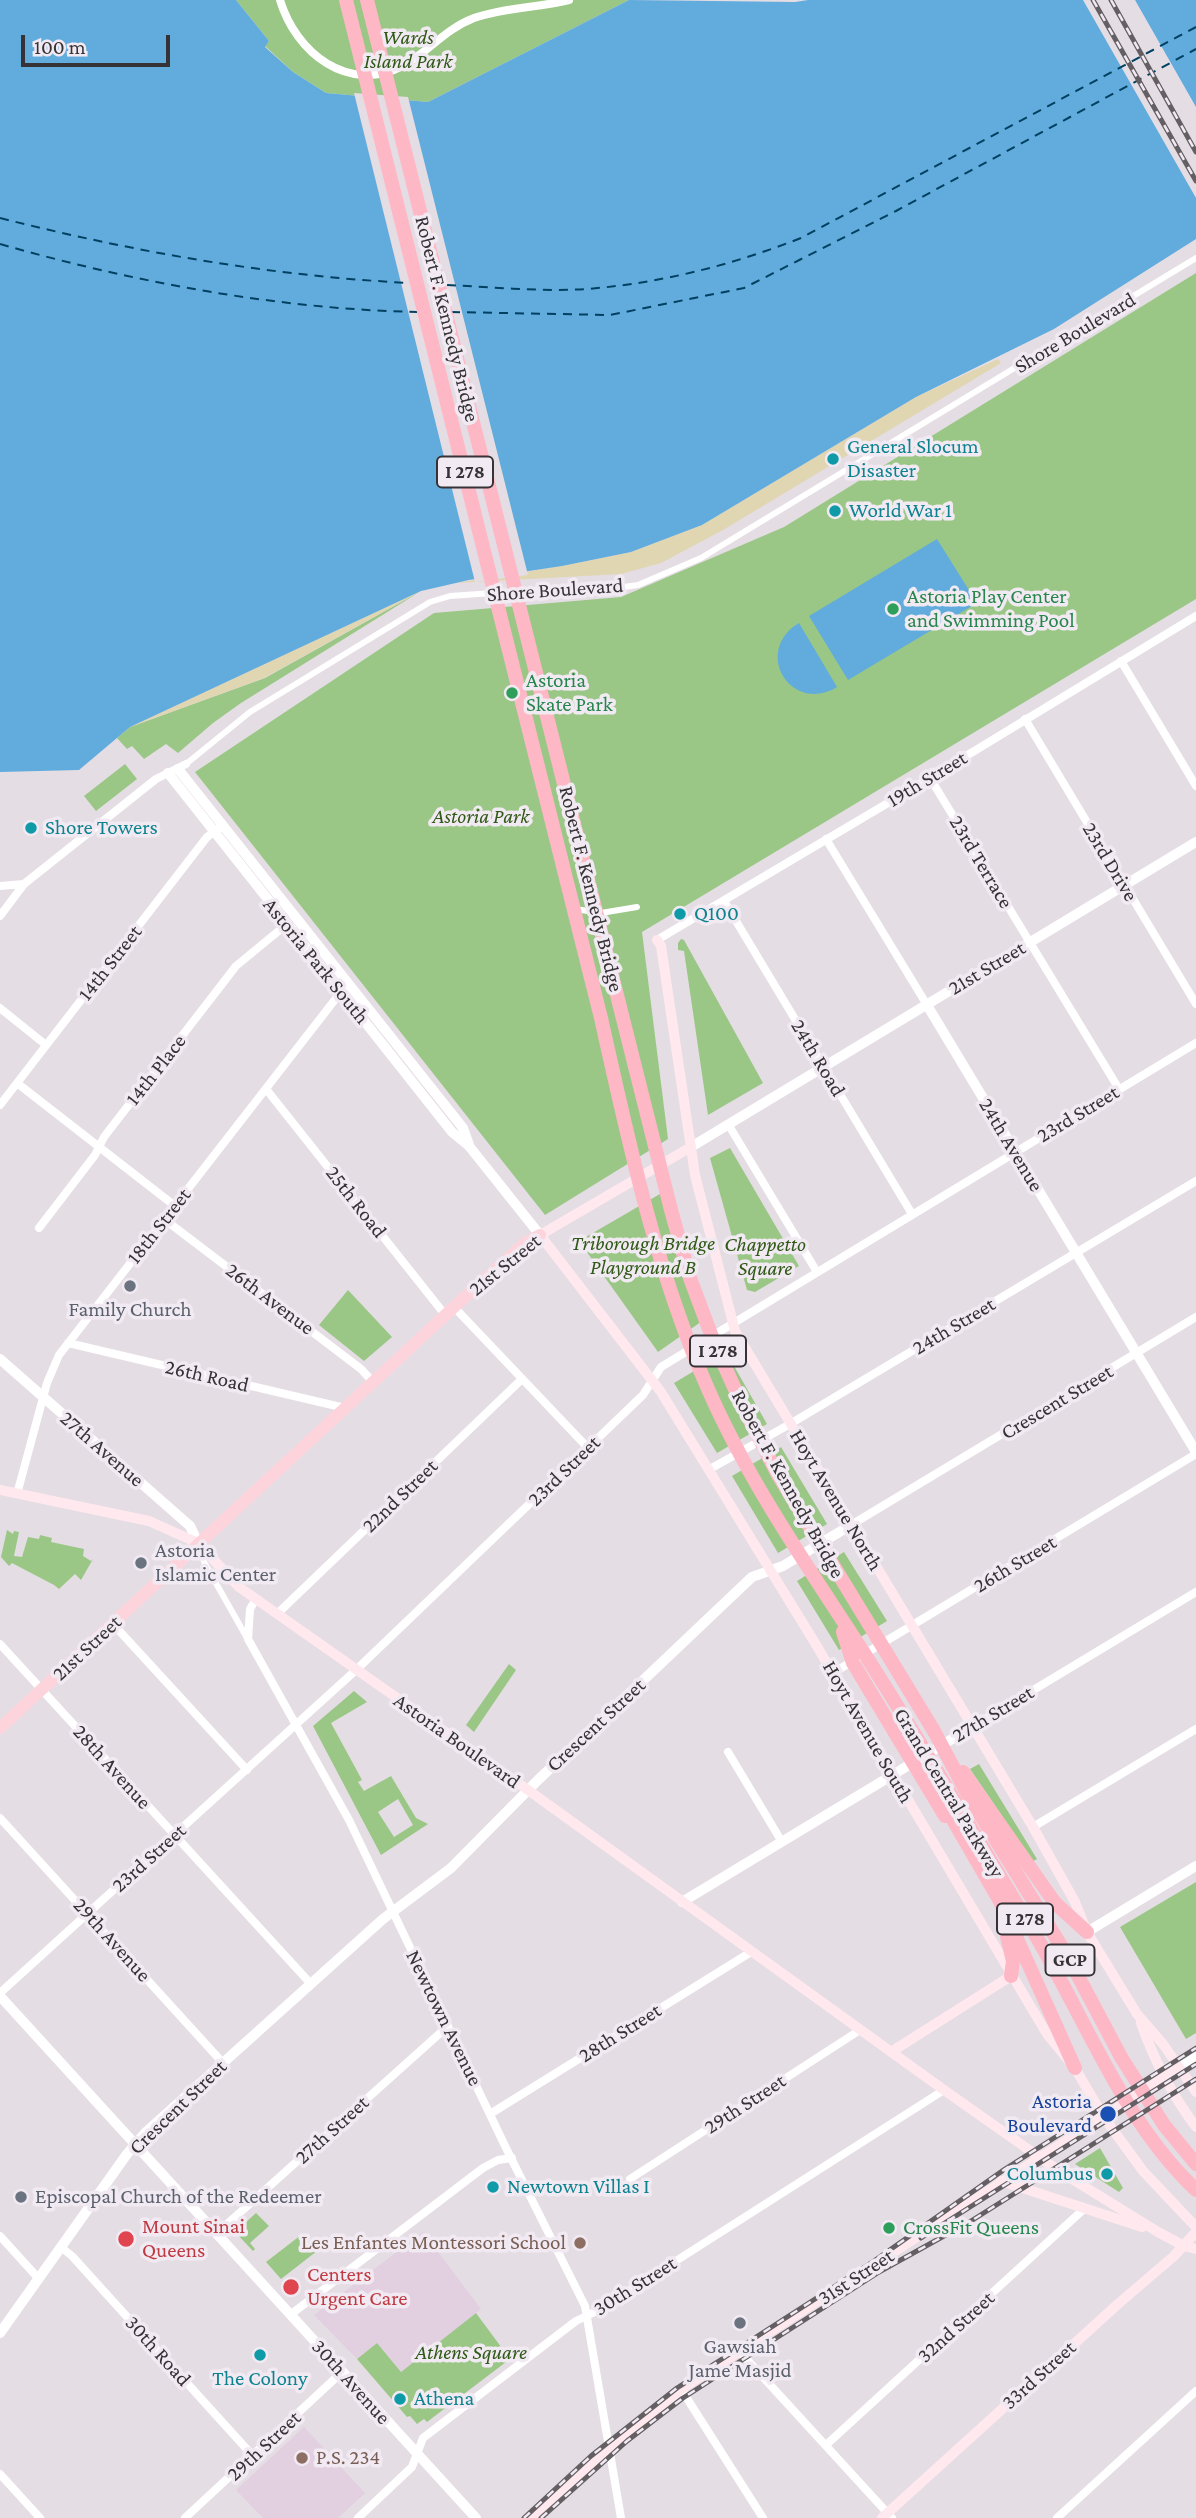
<!DOCTYPE html>
<style>
body{margin:0}
#map{position:relative;width:1196px;height:2518px;overflow:hidden;background:#e5dde4;font-family:"Crimson Pro",serif}
canvas{display:block}
.scale{position:absolute;left:21px;top:35px;width:149px;height:32px;box-sizing:border-box;border:4px solid #363336;border-top:0;padding-left:9px;font-size:21px;line-height:24px;white-space:nowrap;color:#363336;-webkit-text-stroke:5px #f2eaf2;paint-order:stroke}
</style>
<div id="map">
<canvas width="1196" height="2518"></canvas>
<div class="scale">100 m</div>
</div>
<script>
const ctx = document.querySelector('canvas').getContext('2d');
ctx.lineJoin = 'round';
function paint(path, color) {
  ctx.fillStyle = color;
  ctx.fill(path, 'evenodd');
}
function strokePath(path, color, width, dash) {
  ctx.strokeStyle = color;
  ctx.lineWidth = width;
  ctx.lineCap = dash ? 'butt' : 'round';
  ctx.setLineDash(dash || []);
  ctx.stroke(path);
}
function drawText(font, color, halo, rows, align = 'center') {
  ctx.font = font + ' "Crimson Pro",serif';
  ctx.lineWidth = 7;
  ctx.setLineDash([]);
  ctx.textBaseline = 'middle';
  ctx.strokeStyle = halo;
  ctx.fillStyle = color;
  for (const [text, x, y, turn = 0] of rows) {
    ctx.save();
    ctx.translate(x, y);
    ctx.rotate((+turn || 0) * Math.PI / 180);
    ctx.textAlign = isNaN(turn) ? turn : align;
    if (halo) ctx.strokeText(text, 0, 0);
    ctx.fillText(text, 0, 0);
    ctx.restore();
  }
}
paint(new Path2D(`
 M 423,2232 L 481,2309 L 401,2372 L 377,2343 L 357,2359 L 314,2315 Z
 M 304,2427 L 365,2493 L 338,2518 L 263,2518 L 236,2490 Z`), '#e2cfe0');
paint(new Path2D(`
 M 236,0 L 629,0 L 428,102 L 326,93 L 293,72 L 265,46 L 269,41 Z
 M 1196,273 L 1196,599 L 642,932 L 668,1139 L 545,1215 L 195,772 L 434,613 L 621,597 L 784,527 Z
 M 421,591 L 241,703 L 213,723 L 178,753 L 166,744 L 144,759 L 132,746 L 127,749 L 117,738 L 130,727 L 265,678 Z
 M 125,764 L 137,779 L 96,811 L 84,796 Z
 M 681,939 L 684,940 L 763,1083 L 708,1115 L 684,951 L 678,950 L 678,943 Z
 M 730,1148 L 799,1266 L 755,1292 L 747,1290 L 710,1158 Z
 M 672,1187 L 705,1319 L 658,1352 L 579,1241 Z
 M 348,1290 L 392,1337 L 364,1361 L 319,1325 Z
 M 726,1352 L 767,1424 L 717,1453 L 674,1383 Z
 M 781,1447 L 827,1524 L 778,1553 L 732,1476 Z
 M 7,1530 L 13,1534 L 14,1531 L 19,1532 L 14,1556 L 22,1557 L 28,1537 L 39,1539 L 40,1535 L 52,1538 L 51,1542 L 84,1549 L 83,1556 L 91,1561 L 93,1559 L 81,1580 L 75,1574 L 59,1589 L 54,1585 L 12,1563 L 9,1566 L 1,1557 Z
 M 844,1552 L 887,1621 L 839,1650 L 797,1581 Z
 M 509,1664 L 516,1670 L 474,1732 L 466,1725 Z
 M 354,1691 L 367,1702 L 331,1723 L 362,1780 L 358,1782 L 364,1791 L 391,1776 L 416,1818 L 428,1824 L 381,1855 L 313,1726 ZM 398,1799 L 413,1825 L 394,1837 L 378,1812 Z
 M 979,1764 L 1037,1859 L 1033,1861 L 970,1769 Z
 M 1196,1882 L 1196,2033 L 1186,2039 L 1120,1927 Z
 M 1100,2148 L 1123,2188 L 1119,2192 L 1075,2164 Z
 M 256,2213 L 269,2226 L 250,2243 L 255,2249 L 253,2251 L 235,2232 Z
 M 301,2235 L 317,2251 L 281,2279 L 266,2262 Z
 M 476,2313 L 510,2359 L 427,2422 L 424,2419 L 417,2424 L 410,2416 L 407,2417 L 357,2359 L 377,2343 L 401,2372 Z`), '#9ac786');
paint(new Path2D(`
 M 998,359 L 1001,363 L 723,530 L 661,563 L 621,574 L 456,583 L 562,566 L 631,552 L 702,525 L 916,397 Z
 M 421,591 L 264,678 L 130,727 Z`), '#e0d6b2');
paint(new Path2D(`
 M 0,0 L 236,0 L 269,41 L 265,47 L 293,72 L 326,93 L 428,102 L 629,0 L 795,2 L 808,0 L 1196,0 L 1196,239 L 1054,329 L 916,397 L 702,525 L 631,552 L 562,566 L 469,580 L 421,591 L 130,727 L 79,770 L 0,772 Z
 M 937,539 L 977,603 L 848,680 L 809,616 Z
 M 799,623 L 837,687 C 791,715 752,651 799,623 Z`), '#61acdd');
paint(new Path2D(`
 M 1083,0 L 1135,0 L 1196,107 L 1196,198 Z
 M 354,93 L 408,97 L 528,575 L 475,582 Z`), '#e5dde4');
strokePath(new Path2D(`
 M 0,218 C 135,252 270,276 410,283
 M 0,244 C 133,282 278,309 417,312
 M 447,285 C 493,287 541,292 587,289 C 662,283 732,265 801,238 L 1196,27
 M 451,312 L 610,315 L 744,288 L 896,211 L 1196,49`), '#004060', 2, [9, 7]);
strokePath(new Path2D(`
 M 186,764 L 250,712 L 430,602 L 450,596 L 536,590 L 610,589 L 638,585 L 701,558 L 1196,258
 M 575,909 L 601,913 L 637,907
 M 200,1548 L 204,1562 L 247,1638`), '#fff', 6);
strokePath(new Path2D(`
 M 280,0 C 296,53 348,94 403,66 C 428,52 445,29 474,18 C 505,7 537,8 569,0
 M 1121,661 L 1196,786
 M 1025,719 L 1196,1004
 M 930,778 L 1119,1089
 M 826,839 L 927,1005
 M 0,886 L 24,884
 M 724,901 L 912,1214
 M 0,916 L 24,884 L 156,779 L 186,764
 M 657,940 L 930,778 L 1196,616
 M 0,1008 L 46,1045
 M 17,1083 L 175,1206
 M 266,1089 L 446,1316
 M 0,1105 L 207,837 L 218,829
 M 728,1124 L 817,1272
 M 164,1219 L 361,1369 L 373,1382
 M 39,1228 L 95,1155 L 104,1137 L 236,966 L 287,924
 M 454,1307 L 588,1448
 M 68,1343 L 345,1408
 M 710,1469 L 790,1424 L 1196,1181
 M 17,1494 L 47,1383 L 59,1355 L 344,988
 M 851,1525 L 1196,1317
 M 256,1599 L 250,1609 L 248,1639 L 349,1820 L 506,2148 L 585,2306 L 621,2518
 M 277,1614 L 522,1379
 M 113,1624 L 247,1770
 M 0,1644 L 310,1983
 M 833,1673 L 1196,1454
 M 972,1727 L 1196,1592
 M 728,1752 L 782,1842
 M 0,1818 L 223,2063
 M 1033,1827 L 1196,1729
 M 0,1993 L 356,1670 L 643,1395 L 661,1367 L 1196,1043
 M 490,2114 L 751,1952
 M 630,2179 L 860,2030
 M 216,2234 L 448,2026
 M 0,2236 L 39,2279
 M 62,2248 L 72,2256 L 253,2456
 M 290,2315 L 483,2168 L 498,2160 L 512,2158
 M 740,2352 L 892,2518
 M 681,2389 L 763,2518
 M 826,2445 L 1085,2208
 M 0,2474 L 40,2518
 M 185,2518 L 342,2372
 M 358,2518 L 412,2467 L 423,2438 L 576,2321 L 599,2310 L 944,2090
 M 1057,2518 L 1196,2391`), '#fff', 8);
strokePath(new Path2D(`
 M 178,769 L 463,1128 L 469,1145
 M 168,773 L 452,1132 L 469,1146 L 540,1235
 M 927,1005 L 1196,1452
 M 691,1147 L 1196,842
 M 0,1359 L 190,1526 L 198,1543
 M 682,1902 L 972,1727
 M 1087,1932 L 1196,1866
 M 0,1996 L 476,2518
 M 1179,2068 L 1196,2057
 M 0,2333 L 127,2154 L 145,2133 L 383,1919 L 451,1868 L 538,1780 L 752,1577 L 783,1566 L 851,1525`), '#fff', 10);
strokePath(new Path2D(`
 M 657,940 L 661,946 L 695,1175 L 735,1331 L 1033,1827 L 1075,1902 L 1087,1932 L 1137,2014 L 1163,2044 L 1196,2092
 M 691,1147 L 540,1235 L 661,1392 L 815,1643 L 1047,2034 L 1075,2068 L 1103,2116 L 1143,2171 L 1196,2227
 M 0,1490 L 149,1521 L 198,1543 L 239,1587 L 528,1790 L 944,2090 L 1059,2171 L 1158,2232 L 1184,2246 L 1196,2249
 M 1141,2023 C 1154,2060 1172,2095 1196,2127
 M 891,2052 L 1011,1976
 M 1001,2181 L 1142,2227
 M 532,2518 L 609,2447 L 681,2389 L 1179,2068
 M 882,2518 L 1118,2304 L 1174,2256 L 1196,2232`), '#ffe9ee', 10);
strokePath(new Path2D(`
 M 0,1728 L 454,1307 L 525,1243 L 540,1235`), '#fed4dc', 12);
strokePath(new Path2D(`
 M 346,0 L 601,1018 C 629,1144 656,1271 708,1389 C 751,1487 813,1574 871,1664 C 926,1750 977,1839 1030,1926 C 1084,2014 1120,2118 1196,2190
 M 367,0 L 671,1210 L 690,1278 L 715,1345 L 744,1409 L 777,1473 L 934,1731 L 967,1793 L 1068,1957 L 1121,2057 L 1164,2125 L 1196,2164
 M 843,1632 L 853,1663 L 945,1816
 M 963,1772 L 1055,1903 L 1087,1932
 M 945,1806 L 1001,1903 L 1075,2068
 M 1007,1936 L 1013,1961 L 1011,1976`), '#feb7c5', 14);
const rail = new Path2D(`
 M 1093,0 L 1196,181
 M 1111,0 L 1196,152
 M 921,2238 L 1196,2064
 M 524,2518 L 591,2456 L 677,2388 L 874,2261 L 1005,2169 L 1196,2048
 M 541,2518 L 627,2441 L 683,2398 L 879,2272 L 971,2221 L 1196,2079`);
strokePath(rail, '#635f63', 5);
strokePath(rail, '#f2eaf2', 2.5, [8]);
for (const [x, y, r, color] of [
 [833,459,7,"#0f9aa8"],
 [835,511,7,"#0f9aa8"],
 [893,609,7,"#2e9e5b"],
 [512,693,7,"#2e9e5b"],
 [31,828,7,"#0f9aa8"],
 [680,914,7,"#0f9aa8"],
 [130,1286,7,"#6b7280"],
 [141,1563,7,"#6b7280"],
 [1108,2114,9,"#1a4fb4"],
 [1107,2174,7,"#0f9aa8"],
 [493,2187,7,"#0f9aa8"],
 [21,2197,7,"#6b7280"],
 [889,2228,7,"#2e9e5b"],
 [126,2239,9,"#e0444e"],
 [580,2243,7,"#8d6e63"],
 [291,2287,9,"#e0444e"],
 [740,2323,7,"#6b7280"],
 [260,2355,7,"#0f9aa8"],
 [400,2399,7,"#0f9aa8"],
 [302,2458,7,"#8d6e63"]
]) {
  const dot = new Path2D();
  dot.arc(x, y, r, 0, 2 * Math.PI);
  ctx.fillStyle = color;
  ctx.fill(dot);
  strokePath(dot, '#f2eaf2', 2.5);
}
for (const [x, y, w] of [
 [465,472,56],
 [718,1351,56],
 [1025,1919,56],
 [1070,1960,49]
]) {
  const box = new Path2D();
  box.roundRect(x - w / 2, y - 15.5, w, 31, 5);
  ctx.fillStyle = '#f2eaf2';
  ctx.fill(box);
  strokePath(box, '#363336', 2);
}
drawText('bold 19px', '#363336', null, [
 ["I 278",465,472],
 ["I 278",718,1351],
 ["I 278",1025,1919],
 ["GCP",1070,1960]
]);
drawText('italic 21px', '#2f5916', '#f2eaf2', [
 ["Wards",408,38],
 ["Island Park",408,62],
 ["Astoria Park",481,817],
 ["Triborough Bridge",643,1244],
 ["Playground B",643,1268],
 ["Chappetto",765,1245],
 ["Square",765,1269],
 ["Athens Square",471,2353]
]);
drawText('21px', '#363336', '#f2eaf2', [
 ["Robert F. Kennedy Bridge",447,319,76],
 ["Shore Boulevard",1075,333,-31],
 ["Shore Boulevard",555,590,-4],
 ["19th Street",927,779,-31],
 ["23rd Terrace",981,862,59],
 ["23rd Drive",1110,862,59],
 ["Robert F. Kennedy Bridge",591,889,76],
 ["Astoria Park South",316,961,51],
 ["14th Street",110,963,-52],
 ["21st Street",987,968,-31],
 ["24th Road",818,1058,59],
 ["14th Place",156,1070,-52],
 ["23rd Street",1078,1114,-31],
 ["24th Avenue",1011,1145,59],
 ["25th Road",356,1202,52],
 ["18th Street",159,1226,-52],
 ["21st Street",505,1265,-39],
 ["26th Avenue",270,1299,37],
 ["24th Street",954,1326,-31],
 ["26th Road",207,1376,13],
 ["Crescent Street",1057,1402,-31],
 ["27th Avenue",102,1449,41],
 ["23rd Street",564,1471,-44],
 ["Robert F. Kennedy Bridge",788,1484,61],
 ["22nd Street",400,1496,-44],
 ["Hoyt Avenue North",836,1500,59],
 ["26th Street",1015,1564,-31],
 ["21st Street",87,1648,-43],
 ["27th Street",993,1714,-31],
 ["Crescent Street",596,1725,-43],
 ["Hoyt Avenue South",868,1732,60],
 ["Astoria Boulevard",457,1741,35],
 ["28th Avenue",112,1767,48],
 ["Grand Central Parkway",949,1793,59],
 ["23rd Street",149,1858,-42],
 ["29th Avenue",112,1940,48],
 ["Newtown Avenue",444,2018,64],
 ["28th Street",620,2033,-32],
 ["29th Street",745,2104,-33],
 ["Crescent Street",178,2107,-44],
 ["27th Street",332,2130,-42],
 ["31st Street",856,2277,-33],
 ["30th Street",635,2286,-32],
 ["32nd Street",956,2327,-42],
 ["30th Road",158,2351,48],
 ["33rd Street",1039,2375,-42],
 ["30th Avenue",351,2382,48],
 ["29th Street",264,2446,-43]
]);
drawText('21px', '#0d838f', '#f2eaf2', [
 ["General Slocum",847,447],
 ["Disaster",847,471],
 ["World War 1",849,511],
 ["Shore Towers",45,828],
 ["Q100",694,914],
 ["Columbus",1093,2174,"right"],
 ["Newtown Villas I",507,2187],
 ["The Colony",260,2379,"center"],
 ["Athena",414,2399]
], 'left');
drawText('21px', '#27864d', '#f2eaf2', [
 ["Astoria Play Center",907,597],
 ["and Swimming Pool",907,621],
 ["Astoria",526,681],
 ["Skate Park",526,705],
 ["CrossFit Queens",903,2228]
], 'left');
drawText('21px', '#5b616d', '#f2eaf2', [
 ["Family Church",130,1310],
 ["Astoria",155,1551,"left"],
 ["Islamic Center",155,1575,"left"],
 ["Episcopal Church of the Redeemer",35,2197,"left"],
 ["Gawsiah",740,2347],
 ["Jame Masjid",740,2371]
]);
drawText('21px', '#164399', '#f2eaf2', [
 ["Astoria",1092,2102],
 ["Boulevard",1092,2126]
], 'right');
drawText('21px', '#be3a42', '#f2eaf2', [
 ["Mount Sinai",142,2227],
 ["Queens",142,2251],
 ["Centers",307,2275],
 ["Urgent Care",307,2299]
], 'left');
drawText('21px', '#785e54', '#f2eaf2', [
 ["Les Enfantes Montessori School",566,2243],
 ["P.S. 234",316,2458,"left"]
], 'right');
</script>
